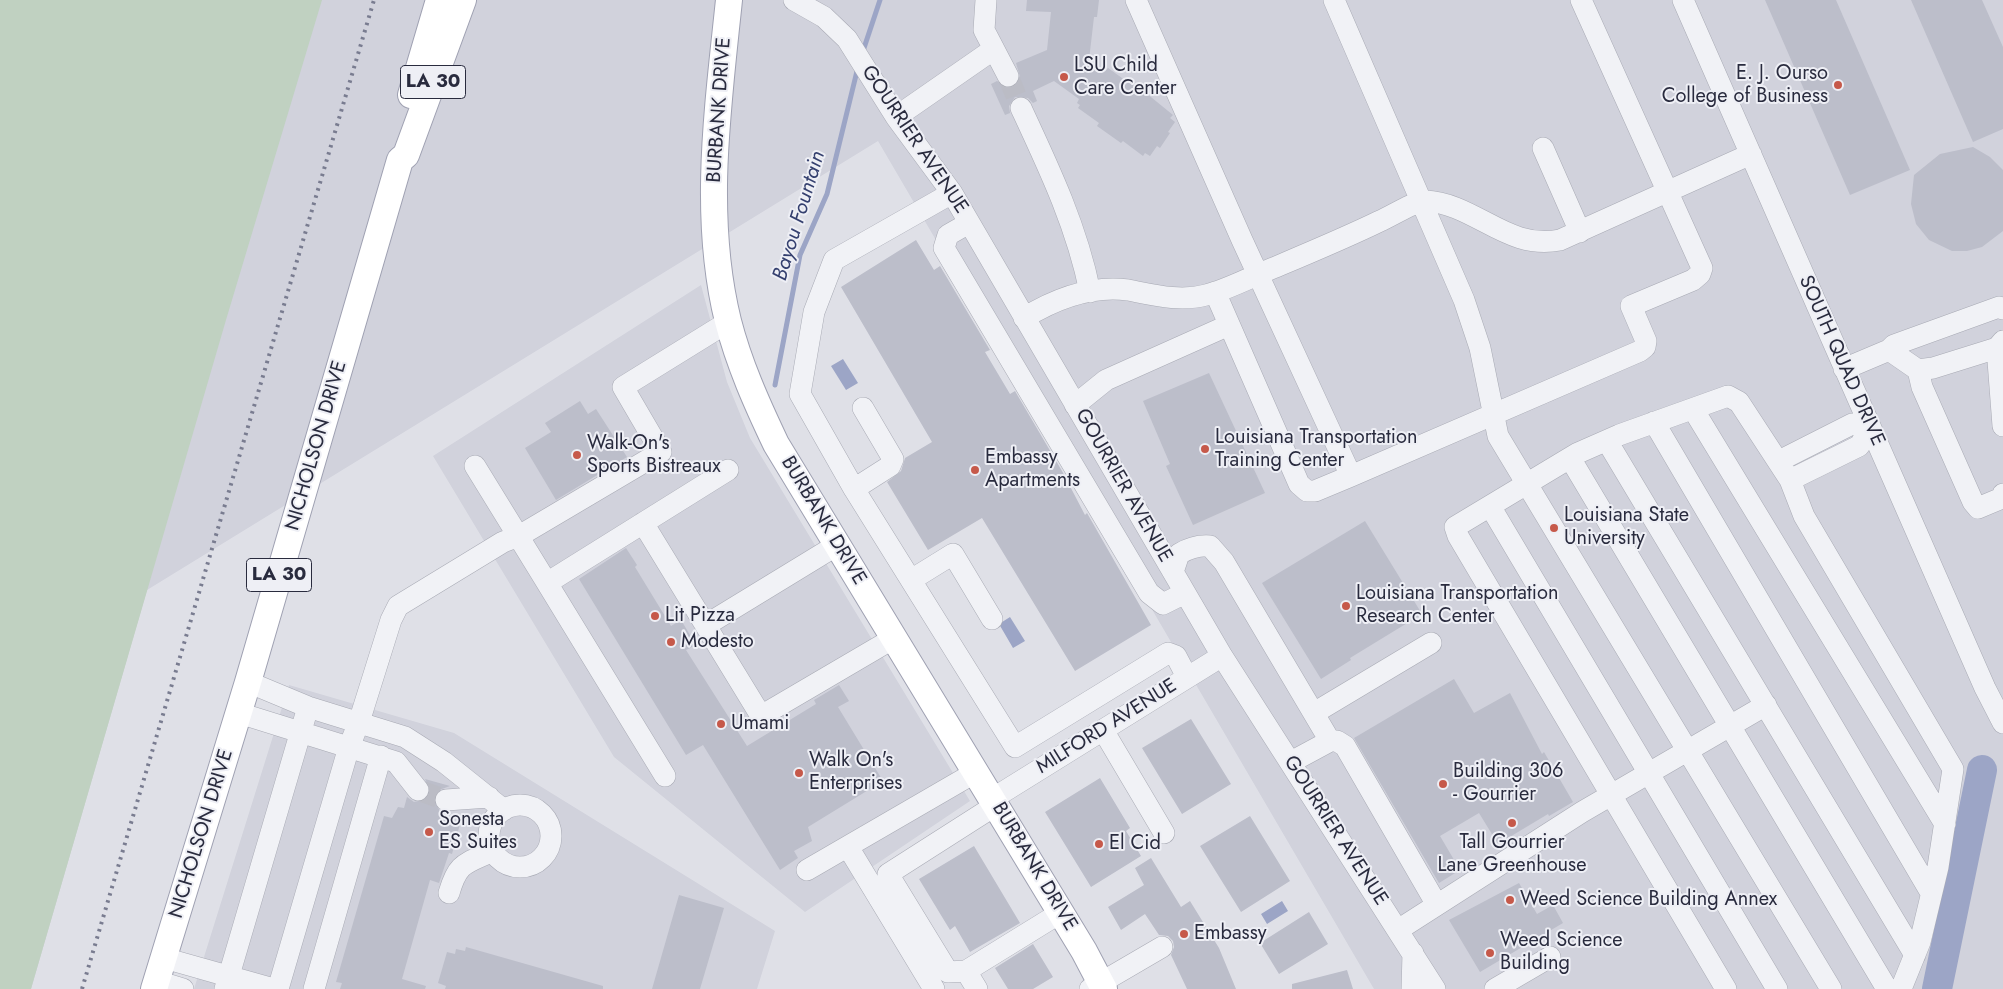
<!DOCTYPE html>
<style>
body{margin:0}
canvas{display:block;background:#dfe0e7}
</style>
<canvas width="2003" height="989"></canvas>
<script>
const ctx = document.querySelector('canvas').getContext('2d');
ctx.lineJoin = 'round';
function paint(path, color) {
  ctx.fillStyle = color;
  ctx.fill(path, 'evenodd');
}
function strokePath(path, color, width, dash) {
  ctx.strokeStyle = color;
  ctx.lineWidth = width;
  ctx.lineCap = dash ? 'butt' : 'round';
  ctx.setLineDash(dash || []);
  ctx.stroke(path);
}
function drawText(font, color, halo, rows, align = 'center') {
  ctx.font = font + ' Jost,sans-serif';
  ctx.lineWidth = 4;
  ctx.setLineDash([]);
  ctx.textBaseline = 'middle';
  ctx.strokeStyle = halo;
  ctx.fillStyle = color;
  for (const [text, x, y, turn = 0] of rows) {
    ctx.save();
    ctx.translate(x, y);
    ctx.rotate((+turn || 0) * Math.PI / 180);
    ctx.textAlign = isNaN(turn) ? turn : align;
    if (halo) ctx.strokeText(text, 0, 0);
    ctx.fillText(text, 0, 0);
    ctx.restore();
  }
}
paint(new Path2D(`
 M 0,0 L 2003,0 L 2003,989 L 1374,989 L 878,141 L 147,590 L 31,989 L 0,989 Z
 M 701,285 L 727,382 L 750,438 L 970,801 L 805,912 L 614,757 L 433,456 Z
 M 289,685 L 454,733 L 775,931 L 757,989 L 194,989 Z`), '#d1d2dc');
paint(new Path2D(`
 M 0,0 L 322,0 L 226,320 L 31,989 L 0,989 Z`), '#c0d1c1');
paint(new Path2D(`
 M 843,359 L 858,383 L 846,390 L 831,366 Z
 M 1010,617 L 1025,641 L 1013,648 L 999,624 Z
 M 1282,901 L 1288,911 L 1267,924 L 1261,914 Z`), '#9ca5c6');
strokePath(new Path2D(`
 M 863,51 L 880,0
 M 775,385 L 800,255 L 827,194 L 858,67`), '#9ca5c6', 5);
strokePath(new Path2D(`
 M 1937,989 L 1982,770`), '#9ca5c6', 30);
paint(new Path2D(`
 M 1027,0 L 1099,0 L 1097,17 L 1094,17 L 1089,60 L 1105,71 L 1108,68 L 1129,83 L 1130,80 L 1173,115 L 1170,118 L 1175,122 L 1168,132 L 1170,133 L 1160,148 L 1157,146 L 1150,156 L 1145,153 L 1143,156 L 1123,141 L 1121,143 L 1097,126 L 1099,123 L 1078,108 L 1080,105 L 1077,103 L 1079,99 L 1054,81 L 1033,91 L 1037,101 L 1033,103 L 1028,98 L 1015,97 L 1009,106 L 1010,113 L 1005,115 L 991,84 L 997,81 L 1007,88 L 1014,87 L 1020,77 L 1016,63 L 1047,50 L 1051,12 L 1026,11 Z
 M 1765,0 L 1836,0 L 1910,170 L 1850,195 Z
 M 1911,0 L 1982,0 L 2003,47 L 2003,129 L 1973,142 Z
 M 1973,147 L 1990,157 L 2003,170 L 2003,231 L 1982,247 L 1967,251 L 1952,251 L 1929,240 L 1916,224 L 1911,204 L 1914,175 L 1940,154 Z
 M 916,240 L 934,270 L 940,266 L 990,350 L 985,352 L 1010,394 L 1015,391 L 1062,471 L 1085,515 L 1087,513 L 1151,625 L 1075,671 L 982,518 L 928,550 L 887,482 L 901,471 L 905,458 L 932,442 L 841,287 Z
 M 1209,373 L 1265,493 L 1193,525 L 1166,466 L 1170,464 L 1143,401 Z
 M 580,401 L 588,414 L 596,409 L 627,457 L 556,500 L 525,448 L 551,432 L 545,423 Z
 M 1365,521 L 1422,614 L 1350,658 L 1351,660 L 1321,679 L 1262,583 Z
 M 626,548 L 637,565 L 635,567 L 671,626 L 681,620 L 696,645 L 686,650 L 747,746 L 816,704 L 814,700 L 839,685 L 849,701 L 838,707 L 883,781 L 808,827 L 812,841 L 794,851 L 798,858 L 780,870 L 703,745 L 686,755 L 579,579 Z
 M 1454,679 L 1474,713 L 1510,693 L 1542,754 L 1544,752 L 1573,802 L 1549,816 L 1548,814 L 1498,844 L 1479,813 L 1440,836 L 1460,870 L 1439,883 L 1354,738 Z
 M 1191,719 L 1231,784 L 1182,814 L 1142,748 Z
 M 1100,778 L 1130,828 L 1126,831 L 1141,856 L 1091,887 L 1045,812 Z
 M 425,779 L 450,786 L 439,790 L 434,801 L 440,811 L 448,812 L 446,820 L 460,824 L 452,854 L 449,853 L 439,883 L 430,880 L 402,979 L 426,986 L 425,989 L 340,989 L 342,983 L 336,982 L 384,816 L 392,818 L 398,807 L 404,808 L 407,797 L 414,802 L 426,799 L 430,789 Z
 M 1250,816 L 1290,881 L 1241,912 L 1200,846 Z
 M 974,846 L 1020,923 L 970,952 L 955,926 L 950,930 L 919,879 Z
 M 1151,858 L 1181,907 L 1190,901 L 1219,948 L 1236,989 L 1187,989 L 1171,955 L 1174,947 L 1173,941 L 1168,936 L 1159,935 L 1145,914 L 1121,930 L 1108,907 L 1144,885 L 1135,868 Z
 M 1519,883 L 1537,914 L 1553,905 L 1563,923 L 1480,972 L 1449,920 Z
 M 679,895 L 724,908 L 700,989 L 652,989 Z
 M 1309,912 L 1328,944 L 1279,974 L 1260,943 Z
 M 1033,944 L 1053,977 L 1033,989 L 1008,989 L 995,968 Z
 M 466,947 L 603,986 L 603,989 L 445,989 L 446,986 L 438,983 L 447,952 L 455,954 L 456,949 L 465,951 Z
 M 1347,970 L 1353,989 L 1292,989 L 1292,984 Z`), '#bcbeca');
strokePath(new Path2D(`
 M 1008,76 L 1021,108
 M 418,790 L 446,800`), '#bbbcc5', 21, [21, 11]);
const minor = new Path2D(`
 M 794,0 L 824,17 L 847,39 L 896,117 L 952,193 L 1222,656 L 1435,989
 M 986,0 L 984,30 L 1008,76
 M 1136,0 L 1242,240 L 1351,476
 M 1334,0 L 1464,300 L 1480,348 L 1498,436 L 1831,989
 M 1683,0 L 1985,688 L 2003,723
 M 1021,108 C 1049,168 1077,227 1090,292
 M 896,117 L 994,49
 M 1543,148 L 1580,232
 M 952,193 L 834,260 L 814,312 L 800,394 L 854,489 L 1015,747 L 1168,653 L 1176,656 L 1187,677
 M 969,223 L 948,235 L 944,248 L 1149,593 L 1163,604 L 1185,593
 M 1215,292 L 1299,484 L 1307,491 L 1315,491 L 1351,476 L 1640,351 L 1645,347 L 1646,341 L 1631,306 L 1693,280 L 1700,274 L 1702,268 L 1581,0
 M 1024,318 C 1055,299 1090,285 1128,290 C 1154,295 1180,302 1206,295 C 1226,290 1247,279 1266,271 C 1304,255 1343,239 1380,221 C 1390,217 1415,201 1425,201 C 1475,203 1507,251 1560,240 L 1751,154
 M 1997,348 L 2003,426
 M 1889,350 L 1918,370 L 1933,368 L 1997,348 L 2003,341
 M 1844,369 L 1889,350 L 1894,345 L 1999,307 L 2003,309
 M 1918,370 L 1922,387 L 1973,502 L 1978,508 L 2002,498 L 2003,494
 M 1075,405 L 1106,380 L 1229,325
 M 1693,409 L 1945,824
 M 1654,422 L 1931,893
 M 1607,441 L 1915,955
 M 1570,458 L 1887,989
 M 1779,461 L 1852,424 L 1871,429
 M 475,466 L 547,583 L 728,470
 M 1790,480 L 1859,446 L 1871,429
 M 854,489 L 890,466 L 893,459 L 863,408
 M 1490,506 L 1777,989
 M 643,523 L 761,716 L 894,638
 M 1173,572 L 1179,554 C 1189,548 1198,545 1210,546 L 1224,562 L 1330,741
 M 911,580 L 953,554 L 992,619
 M 547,583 L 665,776
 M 706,625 L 837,545
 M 248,682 L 308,707 L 405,737 L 444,762 L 504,810
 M 239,713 L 396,762 L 418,790
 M 1314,713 L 1431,643
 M 1103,730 L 1164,833
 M 1291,762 L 1330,741 L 1337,741 L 1345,746 L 1437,905
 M 992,799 L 1222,656
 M 446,800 L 489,797
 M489 836a31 31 0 1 1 62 0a31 31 0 1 1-62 0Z
 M 848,847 L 934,989
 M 807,870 L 976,772
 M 449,893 C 458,862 465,864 493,851
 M 1398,930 L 1582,812 L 1766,705
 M 164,958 L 274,989
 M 966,971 L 948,972 L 888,874 L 996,805
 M 157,981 L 183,989
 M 225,989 L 308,707
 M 278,989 L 349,747 L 359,722 L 391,620 L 398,606 L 503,542 L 519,536 L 661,452 L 623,387 L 728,322
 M 314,989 L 381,756
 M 977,989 L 966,971 L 1060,913
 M 1090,989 L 1162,947
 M 1412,989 L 1413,953
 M 1495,989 L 1550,957
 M 1726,989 L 1458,536 L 1455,527 L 1578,453 L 1619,435 L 1728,396 L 1739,402 L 1790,480 L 1804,516 L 1953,769 L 1938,867 L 1920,942 L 1901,989`);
const major = new Path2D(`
 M 729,0 C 718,106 702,216 728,321 C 739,364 757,404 776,444 L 1084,951 L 1104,989
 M 411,95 L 439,0
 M 154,989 L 248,682 L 400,160 L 406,155 L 463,0`);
strokePath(minor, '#a8aab4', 22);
strokePath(major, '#9fa1b2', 28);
strokePath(minor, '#f1f2f6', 21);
strokePath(major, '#fff', 26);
strokePath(new Path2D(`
 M 82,989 L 374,0`), '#797c90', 4, [2.5, 5]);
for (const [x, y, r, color] of [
 [1064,77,5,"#c6594a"],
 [1838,85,5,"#c6594a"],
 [1205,449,5,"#c6594a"],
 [577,455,5,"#c6594a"],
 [975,470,5,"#c6594a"],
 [1554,528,5,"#c6594a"],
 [1346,606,5,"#c6594a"],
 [655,616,5,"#c6594a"],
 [671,642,5,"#c6594a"],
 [721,724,5,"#c6594a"],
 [799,773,5,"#c6594a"],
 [1443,784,5,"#c6594a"],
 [1512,823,5,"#c6594a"],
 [429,832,5,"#c6594a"],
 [1099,844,5,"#c6594a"],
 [1510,900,5,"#c6594a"],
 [1184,934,5,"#c6594a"],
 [1490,953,5,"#c6594a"]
]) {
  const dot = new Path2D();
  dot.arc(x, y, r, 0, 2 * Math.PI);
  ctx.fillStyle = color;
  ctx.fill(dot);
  strokePath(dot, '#eeeff5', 2);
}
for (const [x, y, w] of [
 [433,82,65],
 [279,575,65]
]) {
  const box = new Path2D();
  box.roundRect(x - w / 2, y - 16.5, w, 33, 4);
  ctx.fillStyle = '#eeeff5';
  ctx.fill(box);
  strokePath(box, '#292b3e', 1);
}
drawText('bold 19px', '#292b3e', null, [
 ["LA 30",433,82],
 ["LA 30",279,575]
]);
drawText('20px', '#292b3e', '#eeeff5', [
 ["LSU Child",1074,66],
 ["Care Center",1074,89],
 ["E. J. Ourso",1828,74,"right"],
 ["College of Business",1828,97,"right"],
 ["Louisiana Transportation",1215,438],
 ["Training Center",1215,461],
 ["Walk-On's",587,444],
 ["Sports Bistreaux",587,467],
 ["Embassy",985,458],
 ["Apartments",985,481],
 ["Louisiana State",1564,516],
 ["University",1564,539],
 ["Louisiana Transportation",1356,594],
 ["Research Center",1356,617],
 ["Lit Pizza",665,616],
 ["Modesto",681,642],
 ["Umami",731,724],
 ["Walk On's",809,761],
 ["Enterprises",809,784],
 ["Building 306",1453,772],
 ["- Gourrier",1453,795],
 ["Sonesta",439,820],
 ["ES Suites",439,843],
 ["Tall Gourrier",1512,843,"center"],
 ["Lane Greenhouse",1512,866,"center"],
 ["El Cid",1109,844],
 ["Weed Science Building Annex",1520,900],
 ["Embassy",1194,934],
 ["Weed Science",1500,941],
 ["Building",1500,964]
], 'left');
drawText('20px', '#292b3e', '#eeeff5', [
 ["BURBANK DRIVE",720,110,-86],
 ["GOURRIER AVENUE",914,140,56],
 ["SOUTH QUAD DRIVE",1841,361,66],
 ["NICHOLSON DRIVE",317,446,-74],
 ["GOURRIER AVENUE",1123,486,60],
 ["BURBANK DRIVE",823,521,59],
 ["MILFORD AVENUE",1107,727,-32],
 ["GOURRIER AVENUE",1335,831,57],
 ["NICHOLSON DRIVE",202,834,-73],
 ["BURBANK DRIVE",1034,867,59]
]);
drawText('italic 21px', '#35406f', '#eeeff5', [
 ["Bayou Fountain",800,216,-73]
]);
</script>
